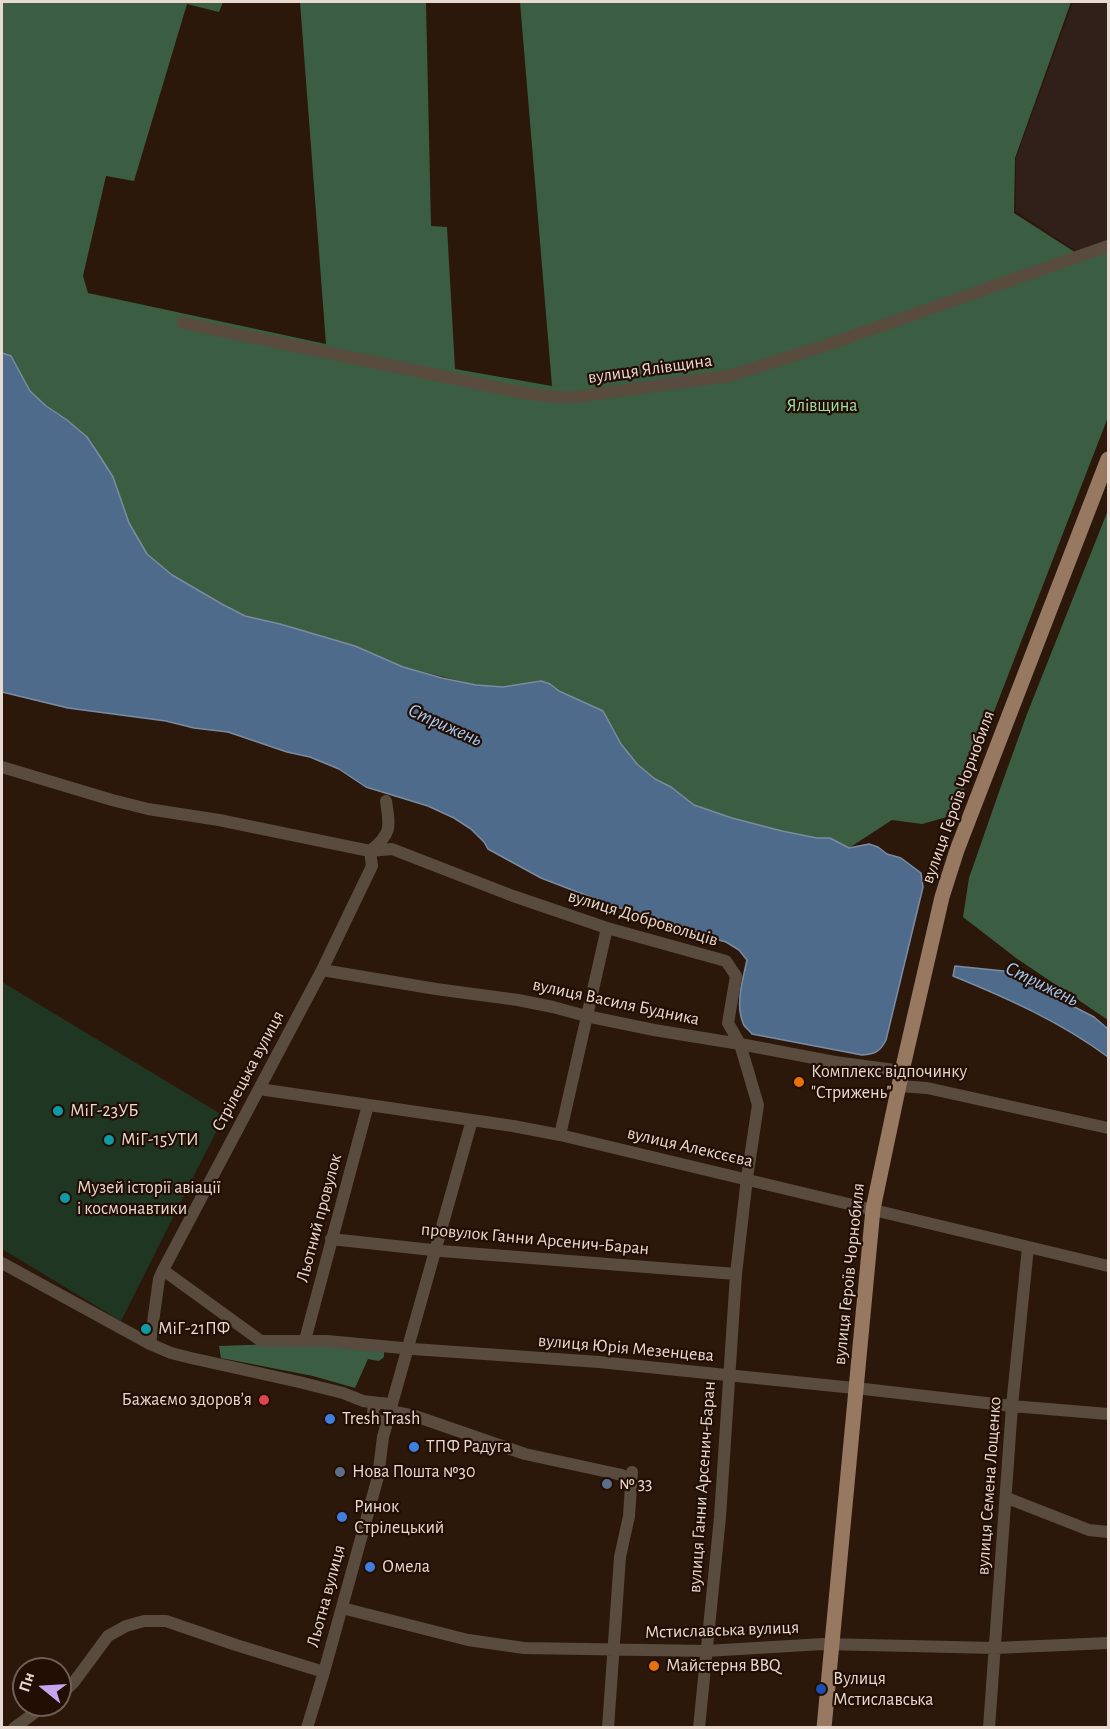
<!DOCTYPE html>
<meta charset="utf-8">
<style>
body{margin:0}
#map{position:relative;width:1110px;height:1729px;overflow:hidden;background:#2c170b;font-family:"Alegreya Sans",sans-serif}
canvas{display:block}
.frame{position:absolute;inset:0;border:3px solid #e8d9d1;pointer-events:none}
.north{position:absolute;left:12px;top:1657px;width:60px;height:60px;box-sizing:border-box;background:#220e03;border:2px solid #715f55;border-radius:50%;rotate:288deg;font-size:16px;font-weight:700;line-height:24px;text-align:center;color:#e8d9d1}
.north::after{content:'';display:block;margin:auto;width:21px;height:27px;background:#c6a6f0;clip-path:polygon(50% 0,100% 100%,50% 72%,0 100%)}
</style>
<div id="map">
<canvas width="1110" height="1729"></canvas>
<div class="frame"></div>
<div class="north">Пн</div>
</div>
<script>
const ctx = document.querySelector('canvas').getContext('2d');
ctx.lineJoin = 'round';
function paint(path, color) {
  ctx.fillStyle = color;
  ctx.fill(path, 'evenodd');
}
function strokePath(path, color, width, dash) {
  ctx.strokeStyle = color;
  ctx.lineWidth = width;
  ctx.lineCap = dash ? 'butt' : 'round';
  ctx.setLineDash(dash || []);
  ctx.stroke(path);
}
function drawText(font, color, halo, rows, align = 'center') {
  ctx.font = font + ' "Alegreya Sans",sans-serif';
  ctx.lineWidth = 4.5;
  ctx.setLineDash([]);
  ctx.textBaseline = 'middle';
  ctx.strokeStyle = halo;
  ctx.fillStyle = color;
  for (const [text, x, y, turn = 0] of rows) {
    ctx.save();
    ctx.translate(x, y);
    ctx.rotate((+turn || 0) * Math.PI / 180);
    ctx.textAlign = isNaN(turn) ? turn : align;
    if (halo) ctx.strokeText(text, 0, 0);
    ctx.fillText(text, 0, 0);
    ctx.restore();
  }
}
paint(new Path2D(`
 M 1073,2 L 1108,2 L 1108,242 L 1077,252 L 1016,211 L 1016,158 Z`), '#311f19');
paint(new Path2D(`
 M 2,982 L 224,1116 L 121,1321 L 2,1249 Z`), '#1f3623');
paint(new Path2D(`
 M 2,2 L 223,2 L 219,12 L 187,4 L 134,181 L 106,176 L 83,276 L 88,293 L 326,344 L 300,2 L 426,2 L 431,226 L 447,227 L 455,369 L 552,386 L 520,2 L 1071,2 L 1015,158 L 1014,213 L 1084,258 L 1108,248 L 1108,417 L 954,815 L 922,824 L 892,820 L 849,848 L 830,838 L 817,838 L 782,831 L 732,818 L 694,805 L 671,787 L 655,779 L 637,764 L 621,744 L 603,711 L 559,691 L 550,684 L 541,681 L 503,687 L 476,685 L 403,667 L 355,646 L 280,624 L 245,616 L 172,575 L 147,554 L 129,523 L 113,477 L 87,437 L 67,420 L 46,406 L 30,391 L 11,356 L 2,353 Z
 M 1108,510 L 1108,1020 L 1016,958 L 963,917 L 969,878 L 1000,789 L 1027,714 Z
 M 306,1343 L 384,1351 L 384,1357 L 379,1361 L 368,1359 L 355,1388 L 313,1376 L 221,1358 L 219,1346 Z`), '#3b5e42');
const water = new Path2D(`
 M 2,353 L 11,356 L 30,391 L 46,406 L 67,420 L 87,437 L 101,458 L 113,477 L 129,523 L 147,554 L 172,575 L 222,604 L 245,616 L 280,624 L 355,646 L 403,667 L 442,678 L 476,685 L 503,687 L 541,681 L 550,684 L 559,691 L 603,711 L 621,744 L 637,764 L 655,779 L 671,787 L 694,805 L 732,818 L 782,831 L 817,838 L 830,838 L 849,848 L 869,844 L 878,847 L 887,854 L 901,858 L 921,873 L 923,887 L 886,1040 C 880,1052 875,1054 862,1055 L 752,1034 C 749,1030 744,1027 743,1023 C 735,1004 743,979 747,960 L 739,950 L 726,942 L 677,928 L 606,903 L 541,878 L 488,849 L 484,842 L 471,829 L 454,818 L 428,806 L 366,787 L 339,769 L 310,757 L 287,752 L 228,732 L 194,728 L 166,721 L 68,708 L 2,692 Z
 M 955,966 L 1004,971 L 1028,978 L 1059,999 L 1094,1017 L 1108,1029 L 1108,1057 C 1061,1022 1007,998 953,976 Z`);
paint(water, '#4e6b8b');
strokePath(water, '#7c8ca0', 1.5);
strokePath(new Path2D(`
 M 183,323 L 524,393 C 547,396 568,400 590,395 L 729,376 L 827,345 L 1108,246
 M 2,767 L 112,800 L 148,809 L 219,820 L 370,851 L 392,849 L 513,896 L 607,928 L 726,961 L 736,976 L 728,1023 L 740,1044 L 758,1105 L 747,1178 L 736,1274 L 720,1517 L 699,1728
 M 322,970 L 436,989 L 518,1000 L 553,1007 L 586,1016 L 654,1030 L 740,1044 L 835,1062 L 902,1071
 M 899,1086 L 927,1088 L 1108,1128
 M 259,1089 L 513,1126 L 560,1135 L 1108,1266
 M 472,1120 L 390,1411 L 415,1416 L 525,1454 L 622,1475
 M 560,1135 L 607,928
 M 331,1239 L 441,1251 L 736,1274
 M 2,1263 L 150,1344 L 171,1353 L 191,1358 L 299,1382 L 343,1393 L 363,1401 L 379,1403
 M 163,1270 L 261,1341 L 327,1341 L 413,1349 L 599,1362 L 864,1389 L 1012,1406 L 1108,1414
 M 305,1340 L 368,1105
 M 150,1344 L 159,1279 L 163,1270 L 322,970 L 372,866 L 370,851 C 392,834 390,827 386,801
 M373 1412a9 9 0 1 1 18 0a9 9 0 1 1-18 0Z
 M 1007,1498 L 1089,1530 L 1108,1532
 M 342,1608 L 468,1640 L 524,1648 L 706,1651 L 823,1644 L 995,1648 L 1108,1643
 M 60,1695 L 74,1682 L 108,1636 L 126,1626 L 144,1621 L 166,1621 L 236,1645 L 324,1672
 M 14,1728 L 45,1705
 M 307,1728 L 324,1672 L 378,1477 L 383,1437 L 389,1416
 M 608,1728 L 620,1557 L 629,1516 L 632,1472
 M 989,1728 L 1012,1406 L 1028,1247`), '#5a4b3f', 12);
strokePath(new Path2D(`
 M 824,1728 L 873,1209 L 902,1071 L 942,897 L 957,850 L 1108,459`), '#967960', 15);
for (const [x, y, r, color] of [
 [799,1082,6,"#e8710a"],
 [58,1111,6,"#0f9aa8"],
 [109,1140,6,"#0f9aa8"],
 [65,1198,6,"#0f9aa8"],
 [146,1329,6,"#0f9aa8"],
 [264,1400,6,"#e0444e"],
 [330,1419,6,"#3f7fe0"],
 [414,1447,6,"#3f7fe0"],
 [340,1472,6,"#5c6f8a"],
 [607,1484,6,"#5c6f8a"],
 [342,1517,6,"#3f7fe0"],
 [370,1567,6,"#3f7fe0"],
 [654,1666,6,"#e8710a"],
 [821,1689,6,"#1a4fb4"]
]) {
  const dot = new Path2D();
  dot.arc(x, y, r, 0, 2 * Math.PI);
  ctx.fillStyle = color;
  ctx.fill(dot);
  strokePath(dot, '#220e03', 2);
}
drawText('18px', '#e8d9d1', '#220e03', [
 ["вулиця Ялівщина",650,369,-8],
 ["вулиця Героїв Чорнобиля",958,797,-70],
 ["вулиця Добровольців",643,918,17],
 ["вулиця Василя Будника",616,1002,12],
 ["Стрілецька вулиця",248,1071,-62],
 ["вулиця Алексєєва",690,1147,13],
 ["Льотний провулок",319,1218,-75],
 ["провулок Ганни Арсенич-Баран",535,1239,5],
 ["вулиця Героїв Чорнобиля",849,1274,-84],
 ["вулиця Юрія Мезенцева",626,1348,5],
 ["вулиця Семена Лощенко",989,1486,-86],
 ["вулиця Ганни Арсенич-Баран",702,1487,-86],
 ["Льотна вулиця",326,1596,-75],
 ["Мстиславська вулиця",722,1630,-2]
]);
drawText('18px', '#a1dcab', '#220e03', [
 ["Ялівщина",822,406]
]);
drawText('18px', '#e8d9d1', '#220e03', [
 ["Комплекс відпочинку",811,1072],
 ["\"Стрижень\"",811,1093],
 ["МіГ-23УБ",70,1111],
 ["МіГ-15УТИ",121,1140],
 ["Музей історії авіації",77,1188],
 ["і космонавтики",77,1209],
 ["МіГ-21ПФ",158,1329],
 ["Бажаємо здоров’я",252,1400,"right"],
 ["Tresh Trash",342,1419],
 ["ТПФ Радуга",426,1447],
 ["Нова Пошта №30",352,1472],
 ["№ 33",619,1484],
 ["Ринок",354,1507],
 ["Стрілецький",354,1528],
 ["Омела",382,1567],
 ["Майстерня BBQ",666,1666],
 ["Вулиця",833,1679],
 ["Мстиславська",833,1700]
], 'left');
drawText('italic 20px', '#a3c9f4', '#220e03', [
 ["Стрижень",445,725,24],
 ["Стрижень",1042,984,26]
]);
</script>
